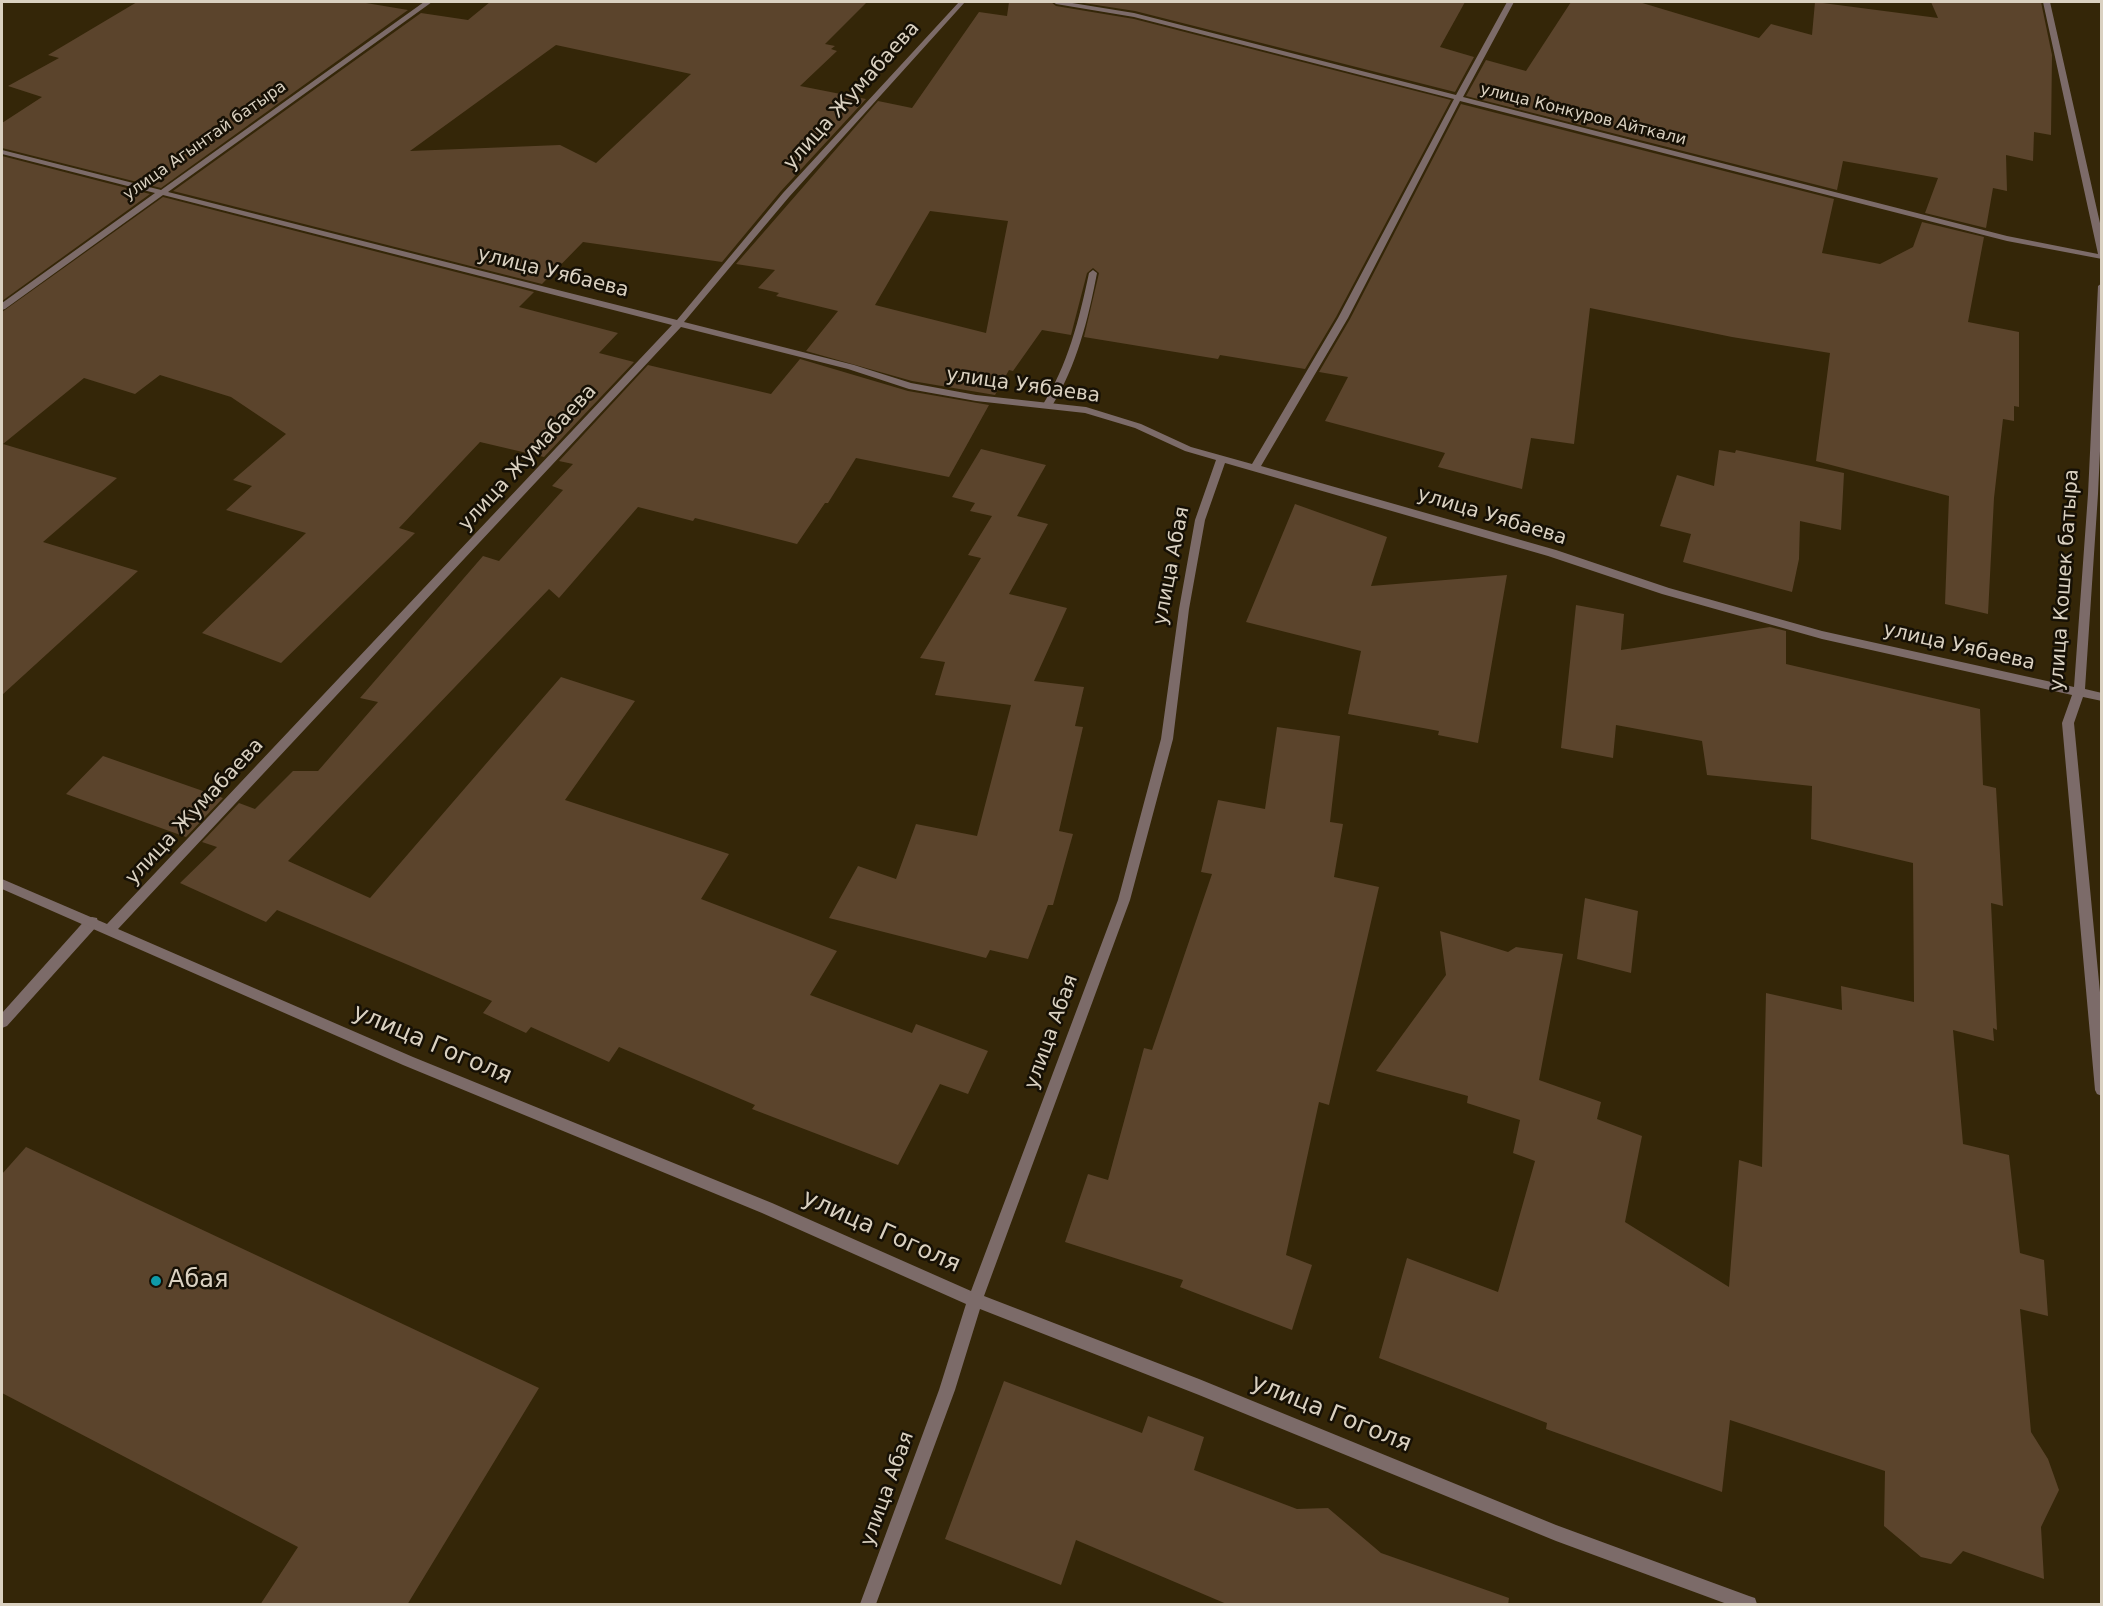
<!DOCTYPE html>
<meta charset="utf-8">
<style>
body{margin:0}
#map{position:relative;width:2103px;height:1606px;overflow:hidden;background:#342608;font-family:"DejaVu Sans",sans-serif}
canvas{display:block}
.frame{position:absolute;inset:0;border:3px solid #dad1c1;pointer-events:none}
</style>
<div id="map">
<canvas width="2103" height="1606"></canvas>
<div class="frame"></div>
</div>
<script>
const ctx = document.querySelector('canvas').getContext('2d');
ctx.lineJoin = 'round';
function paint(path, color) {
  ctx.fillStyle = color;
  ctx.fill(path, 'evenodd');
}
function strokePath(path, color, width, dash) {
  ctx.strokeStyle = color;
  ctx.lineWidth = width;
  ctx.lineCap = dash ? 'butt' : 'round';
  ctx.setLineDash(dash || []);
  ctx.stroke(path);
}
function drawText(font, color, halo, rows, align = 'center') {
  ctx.font = font + ' "DejaVu Sans",sans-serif';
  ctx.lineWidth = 5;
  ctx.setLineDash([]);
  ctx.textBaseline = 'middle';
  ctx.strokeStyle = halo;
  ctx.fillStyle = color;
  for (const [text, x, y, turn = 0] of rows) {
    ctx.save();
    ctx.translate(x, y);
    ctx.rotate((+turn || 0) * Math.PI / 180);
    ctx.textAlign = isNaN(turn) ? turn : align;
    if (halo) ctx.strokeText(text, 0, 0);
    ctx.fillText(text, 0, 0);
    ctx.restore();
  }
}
paint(new Path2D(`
 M 137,2 L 360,2 L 408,10 L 161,188 L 2,148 L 2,123 L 42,97 L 8,86 L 59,58 L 48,55 Z
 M 490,2 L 867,2 L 825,44 L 835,46 L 831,49 L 837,51 L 800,86 L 866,99 L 781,191 L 722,262 L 583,242 L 542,284 L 173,191 L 421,13 L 468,20 ZM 556,45 L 691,74 L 596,163 L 560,145 L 410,151 Z
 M 1009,2 L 1051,2 L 1056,6 L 1134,19 L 1451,100 L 1336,317 L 1305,369 L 1220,355 L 1218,359 L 1084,337 L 1099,273 L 1093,268 L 1087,273 L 1071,335 L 1042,330 L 1013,371 L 1009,370 L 995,395 L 912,381 L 806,351 L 838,311 L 776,296 L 779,293 L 758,288 L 775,270 L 736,264 L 878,101 L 912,108 L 979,12 L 1007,16 ZM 930,211 L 1008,221 L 986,333 L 875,305 Z
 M 1077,2 L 1465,2 L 1440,47 L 1474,57 L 1455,92 L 1135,11 Z
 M 1571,2 L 1639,2 L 1759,38 L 1771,24 L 1812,35 L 1815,2 L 1938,18 L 1931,2 L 2041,2 L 2052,55 L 2051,135 L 2034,132 L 2033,161 L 2006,155 L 2007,191 L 1993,188 L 1986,228 L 1925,213 L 1938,178 L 1843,161 L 1837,190 L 1466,96 L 1486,60 L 1526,71 Z
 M 1461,104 L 1834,199 L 1822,253 L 1880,264 L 1913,247 L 1922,222 L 1984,237 L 1968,322 L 2019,332 L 2019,407 L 2014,406 L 2014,421 L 2003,419 L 1994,498 L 1988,614 L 1945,604 L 1949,496 L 1816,461 L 1830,353 L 1732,337 L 1590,308 L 1574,444 L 1531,438 L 1522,489 L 1438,467 L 1445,453 L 1325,421 L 1348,377 L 1319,372 L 1350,319 Z
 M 2,156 L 150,194 L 2,301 Z
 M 163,197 L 534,292 L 519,307 L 618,333 L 599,353 L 634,362 L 544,457 L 480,442 L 399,528 L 415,533 L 281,663 L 202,633 L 306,533 L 226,510 L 252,486 L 233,480 L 286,434 L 231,397 L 160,375 L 135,394 L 84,378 L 3,444 L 117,478 L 43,542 L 138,571 L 2,695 L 2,312 Z
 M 800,359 L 908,391 L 989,405 L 949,477 L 856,458 L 828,503 L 825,503 L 797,544 L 695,518 L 693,521 L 638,507 L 559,598 L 549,589 L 288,861 L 370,898 L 561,677 L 635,701 L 565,800 L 729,854 L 701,899 L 837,951 L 810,995 L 912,1033 L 916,1024 L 988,1051 L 968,1094 L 940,1084 L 898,1165 L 752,1109 L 755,1105 L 619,1047 L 609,1062 L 531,1027 L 526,1033 L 483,1013 L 492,1001 L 406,964 L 277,910 L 266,922 L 180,883 L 217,847 L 202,842 L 239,803 L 255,809 L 293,771 L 318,771 L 378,702 L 360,698 L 483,556 L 499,561 L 563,490 L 552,486 L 573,464 L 559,461 L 648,365 L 771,394 Z
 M 981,449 L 1046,465 L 1017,516 L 1048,524 L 1009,594 L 1067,608 L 1034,681 L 1084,687 L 1075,726 L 1083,727 L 1059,831 L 1073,834 L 1053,905 L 1048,905 L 1028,959 L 990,950 L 986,958 L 829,918 L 858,866 L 896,879 L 916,824 L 977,836 L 1011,705 L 935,695 L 945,662 L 920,658 L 981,558 L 968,555 L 992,516 L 970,511 L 975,503 L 952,497 Z
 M 1719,450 L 1735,453 L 1736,450 L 1844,473 L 1841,530 L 1800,521 L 1799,559 L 1792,592 L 1683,562 L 1691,534 L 1660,526 L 1677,475 L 1714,486 Z
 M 1295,504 L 1387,537 L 1371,586 L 1507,575 L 1478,743 L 1438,735 L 1439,731 L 1348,714 L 1361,651 L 1246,622 Z
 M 1576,605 L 1624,614 L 1621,650 L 1770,627 L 1786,631 L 1786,664 L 1980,709 L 1983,785 L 1996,788 L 2003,906 L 1991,903 L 1997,1030 L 1993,1028 L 1994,1041 L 1953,1030 L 1963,1144 L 2009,1155 L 2020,1253 L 2044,1260 L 2048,1316 L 2020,1309 L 2031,1432 L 2048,1459 L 2059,1490 L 2041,1527 L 2044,1579 L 1963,1551 L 1951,1564 L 1921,1557 L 1884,1526 L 1885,1471 L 1730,1420 L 1722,1492 L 1546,1429 L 1547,1423 L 1379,1358 L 1407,1258 L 1498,1292 L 1535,1161 L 1513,1153 L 1520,1120 L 1467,1103 L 1468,1096 L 1376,1071 L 1446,975 L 1440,931 L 1508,952 L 1516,947 L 1563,954 L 1539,1080 L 1601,1102 L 1597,1119 L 1642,1136 L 1625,1222 L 1729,1287 L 1739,1160 L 1762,1167 L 1766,993 L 1842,1010 L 1841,986 L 1914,1002 L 1913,863 L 1811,839 L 1812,786 L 1707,775 L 1702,741 L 1616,725 L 1613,758 L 1561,748 Z
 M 1277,727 L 1340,736 L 1330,822 L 1343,824 L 1334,877 L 1379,887 L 1329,1105 L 1319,1102 L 1286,1255 L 1312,1265 L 1292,1330 L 1180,1287 L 1183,1280 L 1065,1242 L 1088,1174 L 1108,1180 L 1144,1048 L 1152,1050 L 1212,874 L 1201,872 L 1218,800 L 1265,809 Z
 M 103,756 L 223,798 L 186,837 L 66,794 Z
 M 1585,898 L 1638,911 L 1631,973 L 1577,959 Z
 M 26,1147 L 539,1388 L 407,1605 L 260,1605 L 298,1547 L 2,1393 L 2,1174 Z
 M 1004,1381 L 1142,1433 L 1148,1416 L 1204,1437 L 1194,1470 L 1297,1509 L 1328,1508 L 1381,1553 L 1509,1598 L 1508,1605 L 1229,1605 L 1076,1540 L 1061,1585 L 945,1539 Z`), '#5b442c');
paint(new Path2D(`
 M 1093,270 L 1097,273 C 1088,320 1077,365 1052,406 L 1050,408 L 1044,408 L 1042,406 C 1068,365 1079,320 1089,273 Z
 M 92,917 L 97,918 L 98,922 L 97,926 L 7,1026 L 2,1028 L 2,1013 L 87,918 Z`), '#7c6b69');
paint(new Path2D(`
 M 424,2 L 432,2 L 168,192 L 677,320 L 783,193 L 959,2 L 965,2 L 789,197 L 684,322 L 854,365 L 911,383 L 976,395 L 1086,407 L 1141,424 L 1191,447 L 1252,464 L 1338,318 L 1454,99 L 1134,17 L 1056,4 L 1053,2 L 1066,2 L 1134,13 L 1456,95 L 1507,2 L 1514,2 L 1463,97 L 2007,236 L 2098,254 L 2043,2 L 2050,2 L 2102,232 L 2102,259 L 2007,241 L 1460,101 L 1348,318 L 1261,466 L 1556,550 L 1669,588 L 1822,631 L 2074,687 L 2088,494 L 2098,286 L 2102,283 L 2102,408 L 2098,494 L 2085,689 L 2102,693 L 2102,701 L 2083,697 L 2074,723 L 2102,1013 L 2102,1096 L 2097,1094 L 2095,1090 L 2062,723 L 2072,695 L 1822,639 L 1662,594 L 1548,556 L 1225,463 L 1205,520 L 1189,609 L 1173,739 L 1130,900 L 984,1296 L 1199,1379 L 1556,1525 L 1749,1596 L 1755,1598 L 1757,1604 L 1727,1604 L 1556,1541 L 1199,1395 L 980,1309 L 955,1390 L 876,1604 L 860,1604 L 939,1390 L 966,1304 L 762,1213 L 403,1065 L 2,889 L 2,879 L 107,924 L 672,325 L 163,195 L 5,309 L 2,310 L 2,303 L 155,193 L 2,154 L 2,150 L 161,190 ZM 681,327 L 848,369 L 909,389 L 976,401 L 1085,413 L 1135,428 L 1185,451 L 1216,460 L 1195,520 L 1179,609 L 1161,739 L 1118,900 L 971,1291 L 772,1203 L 413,1057 L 118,929 Z`), '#7c6b69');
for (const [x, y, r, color] of [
 [156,1281,6,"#0f9aa8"]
]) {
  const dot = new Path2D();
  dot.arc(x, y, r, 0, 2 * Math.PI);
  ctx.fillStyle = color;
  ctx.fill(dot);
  strokePath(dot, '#161005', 2);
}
drawText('16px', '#dad1c1', '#161005', [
 ["улица Конкуров Айткали",1583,115,14],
 ["улица Агынтай батыра",205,141,-35]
]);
drawText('20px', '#dad1c1', '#161005', [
 ["улица Жумабаева",852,96,-48],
 ["улица Уябаева",553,273,14],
 ["улица Уябаева",1023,386,8],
 ["улица Жумабаева",528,458,-47],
 ["улица Уябаева",1492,517,17],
 ["улица Абая",1172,566,-79],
 ["улица Кошек батыра",2065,580,-86],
 ["улица Уябаева",1959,647,13],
 ["улица Жумабаева",195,812,-47],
 ["улица Абая",1052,1032,-70],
 ["улица Абая",888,1489,-70]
]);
drawText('24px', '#dad1c1', '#161005', [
 ["улица Гоголя",432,1045,23],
 ["улица Гоголя",881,1232,24],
 ["улица Гоголя",1331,1414,22]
]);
drawText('24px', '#dad1c1', '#161005', [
 ["Абая",168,1281]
], 'left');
</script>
